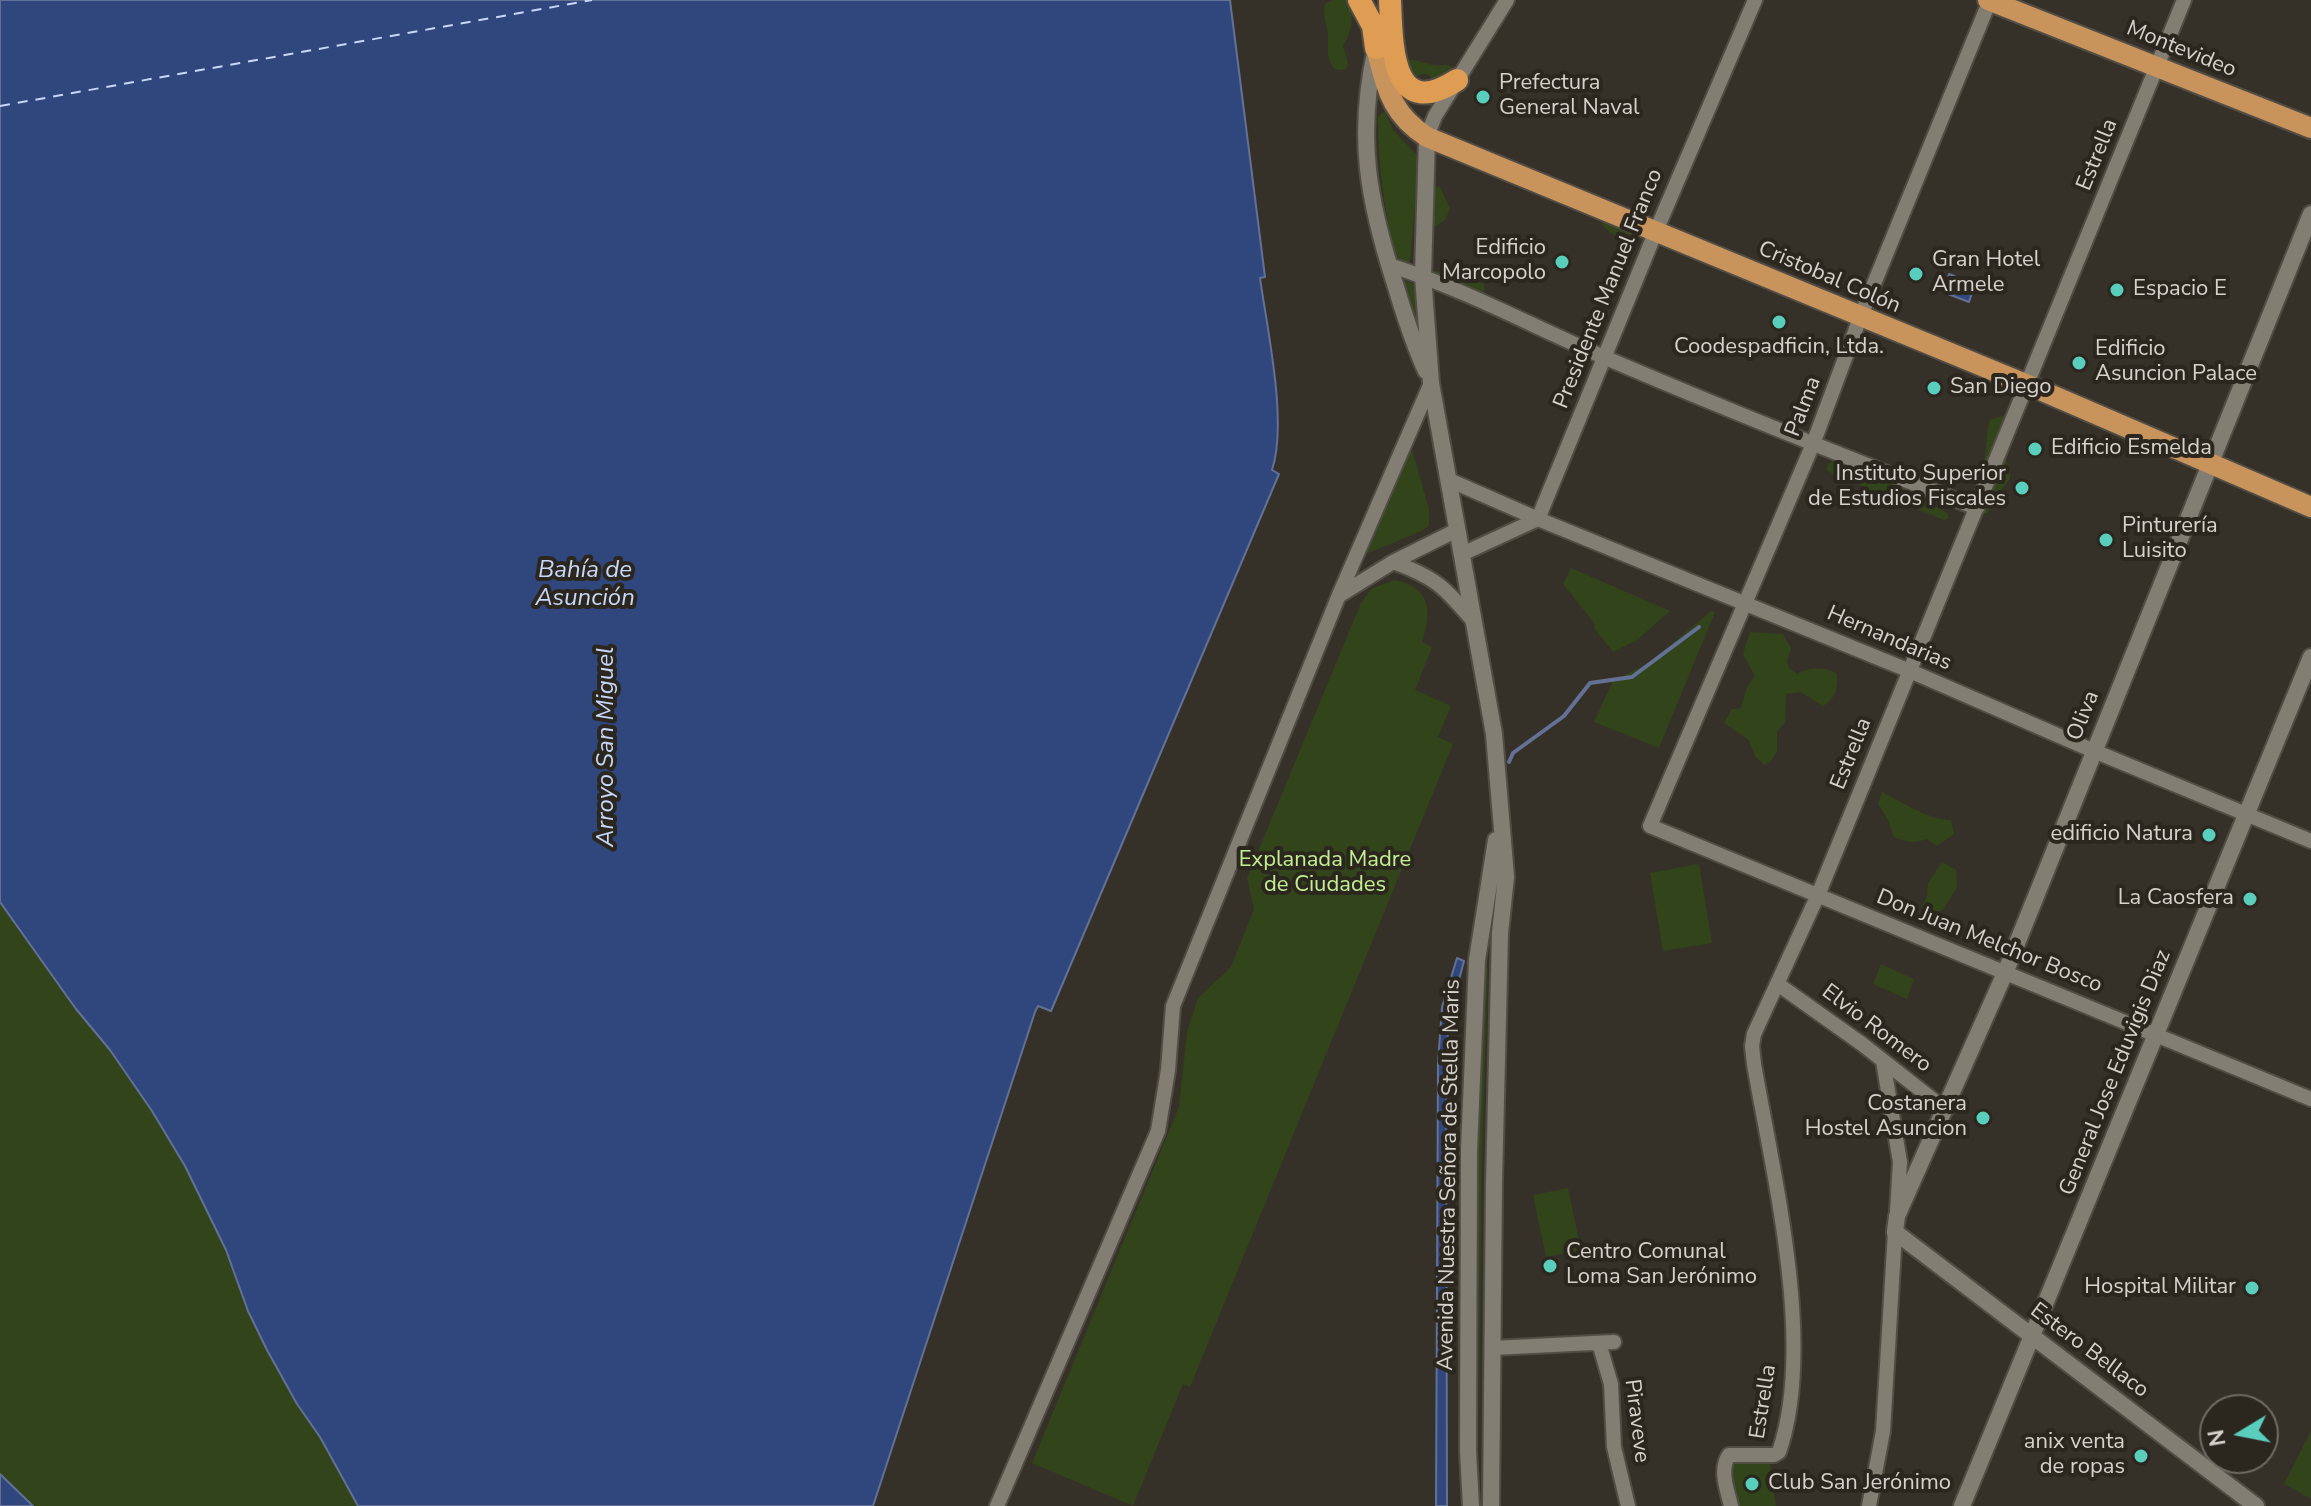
<!DOCTYPE html>
<meta charset="utf-8">
<style>
body{margin:0}
#map{position:relative;width:2311px;height:1506px;overflow:hidden;background:#363128;font-family:"Nunito Sans",sans-serif}
canvas{display:block}
.north{position:absolute;left:2199px;top:1394px;width:80px;height:80px;box-sizing:border-box;background:#2b271e;border:2px solid #6f6b64;border-radius:50%;rotate:260deg;font-size:22px;font-weight:700;line-height:32px;text-align:center;color:#d5d2cc}
.north::after{content:'';display:block;margin:auto;width:28px;height:36px;background:#5acebd;clip-path:polygon(50% 0,100% 100%,50% 72%,0 100%)}
</style>
<div id="map">
<canvas width="2311" height="1506"></canvas>
<div class="north">N</div>
</div>
<script>
const ctx = document.querySelector('canvas').getContext('2d');
ctx.lineJoin = 'round';
function paint(path, color) {
  ctx.fillStyle = color;
  ctx.fill(path, 'evenodd');
}
function strokePath(path, color, width, dash) {
  ctx.strokeStyle = color;
  ctx.lineWidth = width;
  ctx.lineCap = dash ? 'butt' : 'round';
  ctx.setLineDash(dash || []);
  ctx.stroke(path);
}
function drawText(font, color, halo, rows, align = 'center') {
  ctx.font = font + ' "Nunito Sans",sans-serif';
  ctx.lineWidth = 8;
  ctx.setLineDash([]);
  ctx.textBaseline = 'middle';
  ctx.strokeStyle = halo;
  ctx.fillStyle = color;
  for (const [text, x, y, turn = 0] of rows) {
    ctx.save();
    ctx.translate(x, y);
    ctx.rotate((+turn || 0) * Math.PI / 180);
    ctx.textAlign = isNaN(turn) ? turn : align;
    if (halo) ctx.strokeText(text, 0, 0);
    ctx.fillText(text, 0, 0);
    ctx.restore();
  }
}
paint(new Path2D(`
 M 1333,0 L 1349,0 C 1354,14 1352,33 1343,45 L 1348,63 L 1346,69 C 1327,75 1327,51 1328,37 C 1328,25 1322,17 1325,4 Z
 M 1410,60 C 1419,60 1426,64 1434,65 C 1442,67 1444,62 1452,67 L 1452,72 L 1442,86 L 1427,74 L 1421,74 L 1412,82 L 1404,62 Z
 M 1385,111 L 1393,130 L 1416,154 L 1419,160 L 1410,262 L 1396,263 C 1386,215 1377,167 1378,117 Z
 M 1429,184 L 1440,187 L 1450,208 L 1446,219 L 1431,230 L 1422,226 C 1414,208 1417,199 1429,184 Z
 M 1599,216 L 1639,231 L 1638,237 L 1633,241 C 1619,241 1601,230 1599,216 Z
 M 1432,271 L 1444,272 L 1484,284 L 1485,301 L 1428,276 Z
 M 1404,281 L 1414,284 L 1427,360 L 1414,322 Z
 M 2002,416 L 2008,417 L 2004,457 L 2010,468 L 2010,479 L 1995,497 L 1994,508 L 1985,514 L 1979,512 L 1988,426 L 1990,420 Z
 M 1409,439 L 1429,509 L 1429,525 L 1422,531 L 1361,556 Z
 M 1833,462 C 1873,466 1913,493 1947,513 L 1949,518 L 1944,520 L 1837,476 L 1826,470 L 1828,464 Z
 M 1571,568 L 1670,611 L 1637,640 L 1613,652 L 1594,628 L 1595,624 L 1563,584 Z
 M 1394,580 C 1431,586 1432,612 1422,642 L 1432,647 L 1415,690 L 1451,706 L 1438,737 L 1453,744 L 1190,1387 L 1183,1384 L 1133,1506 L 1032,1463 L 1179,1107 L 1187,1032 L 1198,998 L 1231,967 L 1254,909 L 1247,878 L 1361,603 L 1371,589 Z
 M 1711,611 L 1715,612 L 1659,748 L 1594,722 L 1613,681 L 1649,663 Z
 M 1750,632 L 1783,634 L 1791,648 L 1787,661 L 1789,668 L 1797,674 C 1812,667 1822,666 1837,674 C 1838,688 1836,698 1823,706 L 1801,692 L 1786,694 L 1785,722 L 1777,732 L 1777,751 L 1771,761 L 1764,765 L 1755,756 L 1749,740 L 1724,723 L 1732,709 L 1741,708 L 1747,687 L 1755,676 L 1743,654 Z
 M 1882,792 C 1904,803 1927,819 1951,820 L 1954,834 L 1937,846 L 1926,839 C 1913,844 1906,842 1894,837 L 1888,820 L 1878,803 Z
 M 1942,862 L 1956,870 L 1957,887 L 1943,910 L 1928,914 L 1921,908 L 1927,896 L 1928,883 Z
 M 1699,864 L 1712,943 L 1663,951 L 1650,873 Z
 M 0,902 L 76,1009 L 110,1050 L 152,1111 L 185,1166 L 226,1250 L 248,1311 L 267,1350 L 297,1404 L 320,1437 L 358,1506 L 33,1506 L 0,1474 Z
 M 1881,964 L 1914,979 L 1907,999 L 1873,984 Z
 M 1488,968 L 1482,1156 L 1479,1423 L 1478,1156 L 1481,1027 L 1486,969 Z
 M 1568,1188 L 1581,1250 L 1546,1257 L 1533,1195 Z
 M 2311,1431 L 2311,1499 L 2284,1484 Z
 M 1769,1456 L 1776,1506 L 1734,1506 L 1727,1462 Z`), '#31441a');
const water = new Path2D(`
 M 0,0 L 1230,0 L 1265,277 L 1260,278 C 1267,329 1288,422 1272,470 L 1279,474 L 1051,1011 L 1038,1006 L 1035,1012 L 873,1506 L 358,1506 L 320,1437 L 297,1404 L 267,1350 L 248,1311 L 226,1250 L 185,1166 L 152,1111 L 110,1050 L 76,1009 L 0,902 Z
 M 1949,274 L 1975,284 L 1969,302 L 1943,292 Z
 M 1457,958 L 1464,961 L 1449,1017 L 1446,1062 L 1447,1506 L 1436,1506 L 1438,1063 L 1442,1007 Z
 M 0,1474 L 33,1506 L 0,1506 Z`);
paint(water, '#30477e');
strokePath(water, '#627195', 2);
strokePath(new Path2D(`
 M 1509,762 L 1513,753 L 1564,716 L 1590,683 L 1632,677 L 1699,627`), '#627195', 4);
strokePath(new Path2D(`
 M 0,106 L 592,0`), '#c8d8fa', 2, [10, 8]);
const minor = new Path2D(`
 M 1990,0 L 1860,318 L 1813,444 L 1650,826 L 2311,1099
 M 1427,137 L 1435,116 L 1507,0
 M 1389,265 C 1464,289 1534,327 1606,358 C 1729,411 1853,460 1977,508
 M 1449,480 L 1538,519 L 1910,671 L 2094,751 L 2311,841
 M 1462,554 L 1538,519 L 1656,231 L 1755,0
 M 1393,562 C 1437,578 1444,587 1474,622
 M 1340,595 L 1393,562 L 1457,530
 M 1779,985 L 1862,1044 L 1946,1110
 M 1883,1061 L 1900,1162 L 1897,1212
 M 1599,1343 L 1611,1384 L 1614,1447 L 1628,1506
 M 1492,1348 L 1614,1342
 M 997,1506 L 1158,1131 L 1168,1070 L 1173,1006 L 1339,595 L 1431,383
 M 1731,1506 C 1727,1489 1719,1470 1729,1455 L 1774,1455 L 1779,1452 C 1816,1345 1773,1175 1754,1064 L 1752,1046 L 1754,1034 L 1818,895 L 2184,0
 M 1869,1506 L 1883,1431 L 1895,1232`);
const tertiary = new Path2D(`
 M 1376,48 C 1356,136 1368,200 1395,284 C 1404,314 1413,343 1426,371
 M 1427,137 L 1423,276 L 1431,383 L 1494,734 L 1506,877 L 1500,933 L 1494,1183 L 1491,1506
 M 1471,1506 L 1468,1451 L 1469,1150 L 1477,960 L 1496,840
 M 1962,1506 L 2311,657
 M 2256,1506 L 1895,1232 L 1897,1216 L 2005,973 L 2311,214`);
const primary = new Path2D(`
 M 1988,0 L 2311,128
 M 1376,48 C 1387,88 1390,113 1427,137 L 2040,390 L 2311,507`);
const trunk = new Path2D(`
 M 1359,0 L 1373,26 L 1376,48
 M 1390,0 C 1392,45 1391,123 1457,80`);
strokePath(minor, '#514d45', 18);
strokePath(tertiary, '#514d45', 20);
strokePath(primary, '#514d45', 24);
strokePath(trunk, '#514d45', 26);
strokePath(minor, '#837e73', 14);
strokePath(tertiary, '#837e73', 16);
strokePath(primary, '#c8945b', 20);
strokePath(trunk, '#df9c53', 22);
for (const [x, y, r, color] of [
 [1483,97,8,"#5acebd"],
 [1562,262,8,"#5acebd"],
 [1916,274,8,"#5acebd"],
 [2117,290,8,"#5acebd"],
 [1779,322,8,"#5acebd"],
 [2079,363,8,"#5acebd"],
 [1934,388,8,"#5acebd"],
 [2035,449,8,"#5acebd"],
 [2022,488,8,"#5acebd"],
 [2106,540,8,"#5acebd"],
 [2209,835,8,"#5acebd"],
 [2250,899,8,"#5acebd"],
 [1983,1118,8,"#5acebd"],
 [1550,1266,8,"#5acebd"],
 [2252,1288,8,"#5acebd"],
 [2141,1456,8,"#5acebd"],
 [1752,1484,8,"#5acebd"]
]) {
  const dot = new Path2D();
  dot.arc(x, y, r, 0, 2 * Math.PI);
  ctx.fillStyle = color;
  ctx.fill(dot);
  strokePath(dot, '#2b271e', 3);
}
drawText('22px', '#d5d2cc', '#2b271e', [
 ["Montevideo",2181,50,22],
 ["Estrella",2098,155,-68],
 ["Cristobal Colón",1829,278,23],
 ["Presidente Manuel Franco",1609,289,-68],
 ["Palma",1804,407,-69],
 ["Hernandarias",1889,639,23],
 ["Oliva",2084,716,-68],
 ["Estrella",1852,754,-68],
 ["Don Juan Melchor Bosco",1989,942,22],
 ["Elvio Romero",1876,1029,37],
 ["General Jose Eduvigis Diaz",2116,1073,-68],
 ["Avenida Nuestra Señora de Stella Maris",1450,1175,-89],
 ["Estero Bellaco",2089,1351,37],
 ["Estrella",1764,1402,-81],
 ["Piraveve",1636,1421,83]
]);
drawText('22px', '#d5d2cc', '#2b271e', [
 ["Prefectura",1499,84],
 ["General Naval",1499,109],
 ["Edificio",1546,249,"right"],
 ["Marcopolo",1546,274,"right"],
 ["Gran Hotel",1932,261],
 ["Armele",1932,286],
 ["Espacio E",2133,290],
 ["Coodespadficin, Ltda.",1779,348,"center"],
 ["Edificio",2095,350],
 ["Asuncion Palace",2095,375],
 ["San Diego",1950,388],
 ["Edificio Esmelda",2051,449],
 ["Instituto Superior",2006,475,"right"],
 ["de Estudios Fiscales",2006,500,"right"],
 ["Pinturería",2122,527],
 ["Luisito",2122,552],
 ["edificio Natura",2193,835,"right"],
 ["La Caosfera",2234,899,"right"],
 ["Costanera",1967,1105,"right"],
 ["Hostel Asuncion",1967,1130,"right"],
 ["Centro Comunal",1566,1253],
 ["Loma San Jerónimo",1566,1278],
 ["Hospital Militar",2236,1288,"right"],
 ["anix venta",2125,1443,"right"],
 ["de ropas",2125,1468,"right"],
 ["Club San Jerónimo",1768,1484]
], 'left');
drawText('22px', '#c3ef93', '#2b271e', [
 ["Explanada Madre",1325,861],
 ["de Ciudades",1325,886]
]);
drawText('italic 24px', '#c8d8fa', '#2b271e', [
 ["Bahía de",585,571],
 ["Asunción",585,599],
 ["Arroyo San Miguel",607,747,-90]
]);
</script>
